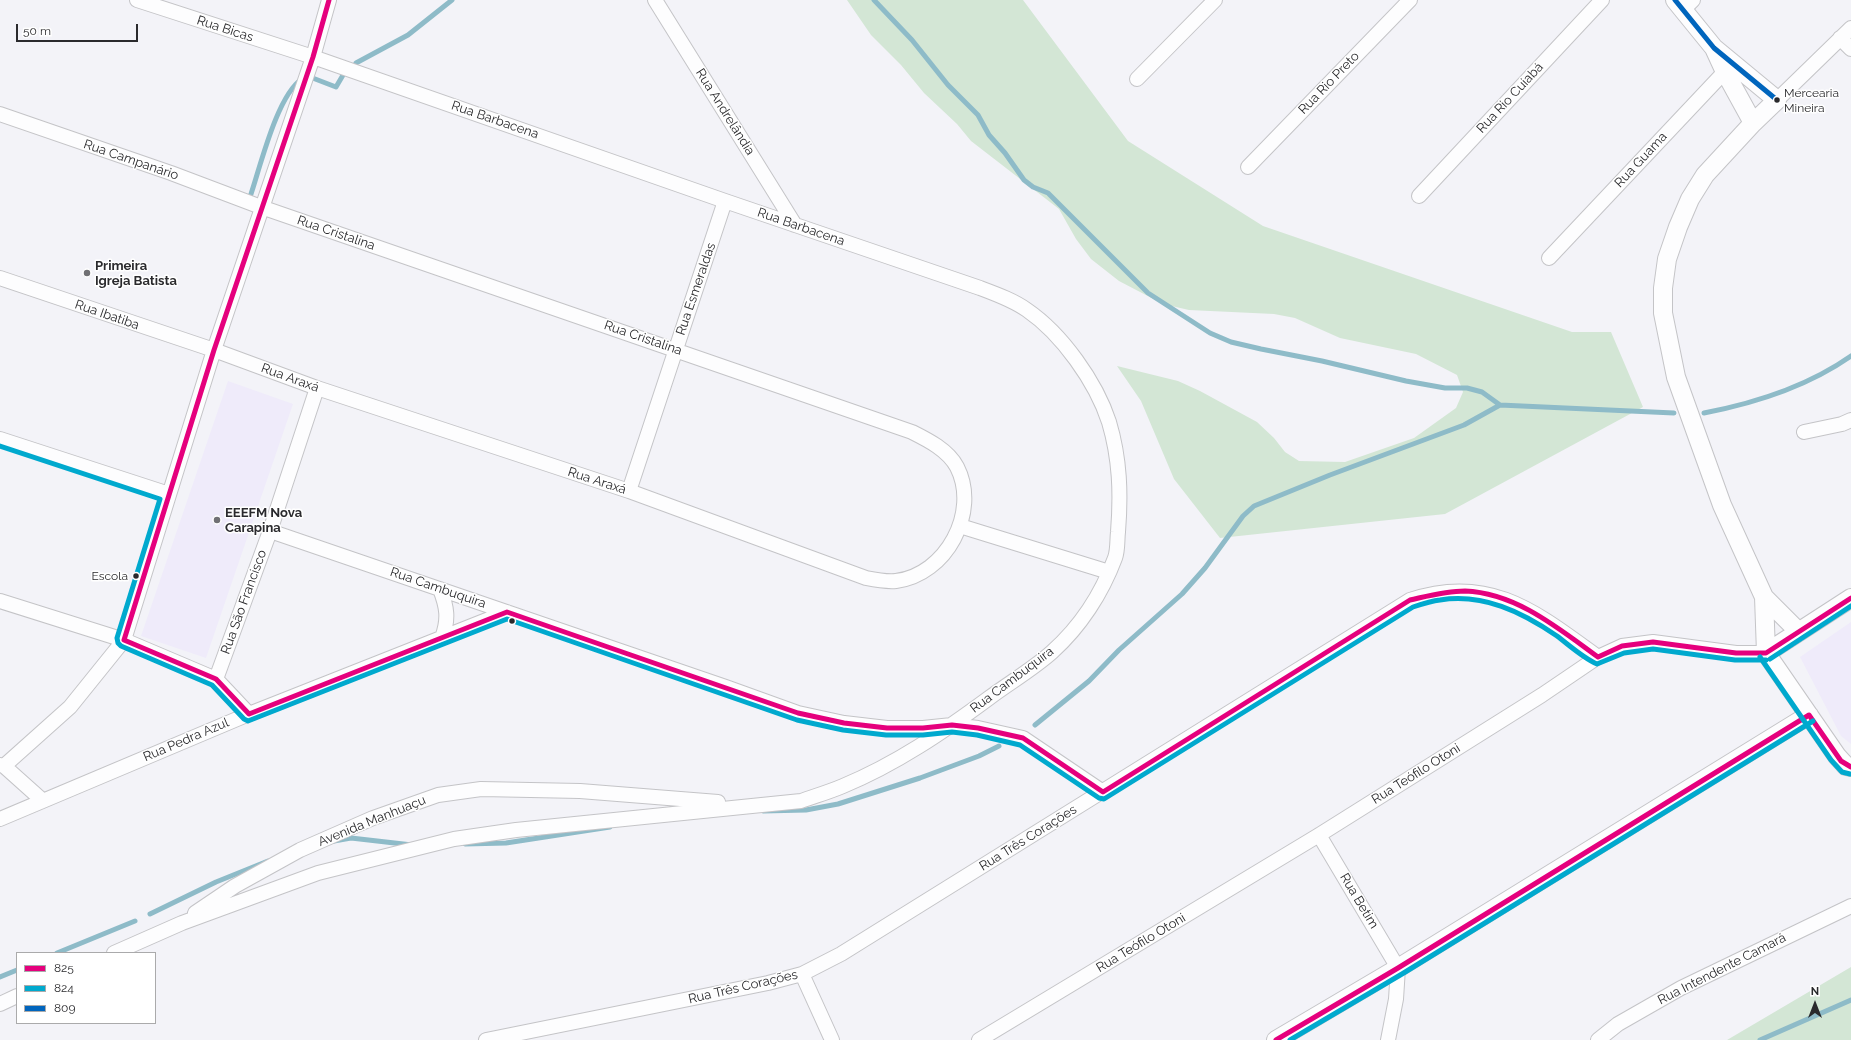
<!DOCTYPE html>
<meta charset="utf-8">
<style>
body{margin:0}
#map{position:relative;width:1851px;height:1040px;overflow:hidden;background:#f3f3f8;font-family:Raleway,sans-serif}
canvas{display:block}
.legend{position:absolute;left:16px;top:952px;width:140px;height:72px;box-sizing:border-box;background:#fff;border:1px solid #aaaaab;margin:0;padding:5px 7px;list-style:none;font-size:12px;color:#2a2a2d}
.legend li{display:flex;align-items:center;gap:8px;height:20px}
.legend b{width:20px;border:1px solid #aaaaab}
.north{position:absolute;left:1795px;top:984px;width:40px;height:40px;-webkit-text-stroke:3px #fff;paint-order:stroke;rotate:0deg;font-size:11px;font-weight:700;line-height:16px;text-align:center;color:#2a2a2d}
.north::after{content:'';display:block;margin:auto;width:14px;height:18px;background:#2a2a2d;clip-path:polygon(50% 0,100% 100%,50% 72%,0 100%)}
.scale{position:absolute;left:16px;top:24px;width:122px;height:18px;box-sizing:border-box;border:2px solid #2a2a2d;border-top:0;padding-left:5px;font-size:12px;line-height:14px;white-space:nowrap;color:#2a2a2d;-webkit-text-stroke:3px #fff;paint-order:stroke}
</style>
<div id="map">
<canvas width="1851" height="1040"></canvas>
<ul class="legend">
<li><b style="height:5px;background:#e5007d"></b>825</li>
<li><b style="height:5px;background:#00a9ce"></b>824</li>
<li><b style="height:5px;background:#0065bd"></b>809</li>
</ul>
<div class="north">N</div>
<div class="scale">50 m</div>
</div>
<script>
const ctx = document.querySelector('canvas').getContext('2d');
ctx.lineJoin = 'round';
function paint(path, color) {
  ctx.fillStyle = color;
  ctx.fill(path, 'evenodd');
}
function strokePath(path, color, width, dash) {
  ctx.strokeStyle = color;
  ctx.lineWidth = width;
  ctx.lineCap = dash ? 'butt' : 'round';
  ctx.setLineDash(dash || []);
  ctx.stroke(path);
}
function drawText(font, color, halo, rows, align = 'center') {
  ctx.font = font + ' Raleway,sans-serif';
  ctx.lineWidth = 3;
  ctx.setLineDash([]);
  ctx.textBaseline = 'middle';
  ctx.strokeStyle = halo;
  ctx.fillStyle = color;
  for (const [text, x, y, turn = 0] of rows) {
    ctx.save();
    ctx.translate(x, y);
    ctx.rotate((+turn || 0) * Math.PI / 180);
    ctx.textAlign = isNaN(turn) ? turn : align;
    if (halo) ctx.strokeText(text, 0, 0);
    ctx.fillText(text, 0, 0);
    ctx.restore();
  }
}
paint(new Path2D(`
 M 228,381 L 293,404 L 206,658 L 141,636 Z
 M 1851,622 L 1851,744 L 1841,736 L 1800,657 Z`), '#efebfa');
paint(new Path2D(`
 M 847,0 L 1023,0 L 1128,141 L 1263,226 L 1572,332 L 1611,332 L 1643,407 L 1445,514 L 1220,538 L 1174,479 L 1141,401 L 1117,366 L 1178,381 L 1200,391 L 1257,422 L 1274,438 L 1285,452 L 1299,461 L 1345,462 L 1414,438 L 1456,408 L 1463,392 L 1457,375 L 1416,354 L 1340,338 L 1295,318 L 1274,314 L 1189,310 L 1163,304 L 1119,281 L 1091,259 L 1076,239 L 1059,209 L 971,141 L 957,124 L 924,93 L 901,65 L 871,35 Z
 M 1851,967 L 1851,1040 L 1727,1040 Z`), '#d3e6d5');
strokePath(new Path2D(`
 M 874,0 L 912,40 L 948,85 L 978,115 L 989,135 L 1005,153 L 1024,180 L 1033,187 L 1048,193 L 1148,293 L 1210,333 L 1231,342 L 1261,349 L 1322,361 L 1406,381 L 1445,388 L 1467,388 L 1482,392 L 1500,405 L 1674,413
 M 356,63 L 408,35 L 452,0
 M 310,77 L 336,87 L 346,70
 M 250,197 C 260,168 277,95 302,79
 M 1704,413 C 1756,403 1807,387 1851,356
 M 1035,725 L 1089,681 L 1119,650 L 1182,594 L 1205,568 L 1243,516 L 1254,506 L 1330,475 L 1464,425 L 1500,405
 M 763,811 L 806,810 L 838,804 L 920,778 L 979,756 L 999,746
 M 334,841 L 351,838 L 412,845
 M 465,844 L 506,843 L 610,827
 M 150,914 L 216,882 L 268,861
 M 57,953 L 135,921
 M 0,977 L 17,970
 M 1760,1040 L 1851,1000`), '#8ebbc8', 5);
const minor = new Path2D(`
 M 655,0 L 795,225
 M 1684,9 L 1693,0
 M 1840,38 L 1851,49
 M 1137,79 L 1215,0
 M 1777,100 L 1851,28
 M 0,114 L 171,173 L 261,207 L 912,432 C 928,440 948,450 957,467 C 980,512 946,575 896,581 C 886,582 876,580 866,578 L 629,491 L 317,388 L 214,350 L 0,278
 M 1248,167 L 1410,0
 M 1419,196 L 1602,0
 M 1549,258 L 1731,65
 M 1804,432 L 1842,424 L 1851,420
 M 0,439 L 169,494
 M 629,491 L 725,201
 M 960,526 L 1109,572
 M 270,531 L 726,687 L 798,713 L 844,723 L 887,728 L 923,728 L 952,725 L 978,728 L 1023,738 L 1103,792
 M 440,589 C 447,607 449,619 442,638
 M 0,601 L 124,640 L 216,679 L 249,714
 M 216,679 L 270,531 L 317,388
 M 0,765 L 4,766 L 42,800
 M 4,766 L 70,707 L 124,640 L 214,350 L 313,57 L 329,0
 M 0,819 L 249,714 L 507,612
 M 1319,835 L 1398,968 L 1396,999 L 1388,1040
 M 195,913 L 235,886 L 300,850 L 373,818 L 438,795 L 481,789 L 580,791 L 718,802
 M 114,953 L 182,923 L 318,873 L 454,839 L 516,830 L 801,801 C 815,796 829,792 843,786 C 896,764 943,732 989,698 C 1009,683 1033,669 1052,652 C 1080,627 1102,593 1115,558 C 1118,550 1117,540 1118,532 C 1121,494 1120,459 1109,422 C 1096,382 1062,334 1027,310 C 1013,300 996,294 980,288 L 725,201 L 313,57 L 137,0
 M 802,974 L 832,1040
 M 0,1004 L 17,996
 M 486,1040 L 768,983 L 802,974 L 841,954 L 1410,600 C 1490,573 1537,613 1598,657
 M 979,1040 L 1319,835 L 1542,695 L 1598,657 L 1622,646 L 1653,642 L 1736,653 L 1766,653
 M 1598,1040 L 1618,1024 L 1681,988 L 1851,906`);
const tertiary = new Path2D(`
 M 1675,0 L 1714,48 L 1725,72 L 1753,123
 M 1714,48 L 1777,100 L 1753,123 L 1705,175 L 1690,199 L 1678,227 L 1667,259 L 1663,288 L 1663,313 L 1676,377 L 1722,505 L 1764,597 L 1766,653
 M 1764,597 L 1799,632
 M 1766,653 L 1837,756 L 1846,766 L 1851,767
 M 1766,653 L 1851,598
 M 1276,1040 L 1398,968 L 1809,715`);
strokePath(minor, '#c4c4c7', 16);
strokePath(tertiary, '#c4c4c7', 20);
strokePath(minor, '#fdfdfe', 14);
strokePath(tertiary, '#fdfdfe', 18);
strokePath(new Path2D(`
 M 329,0 L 313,57 L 214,350 L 124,640 L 216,679 L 249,714 L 507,612 L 798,713 L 844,723 L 887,728 L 923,728 L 952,725 L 978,728 L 1023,738 L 1103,792 L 1410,600 C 1428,596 1446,591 1465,591 C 1516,593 1558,628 1598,657 L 1622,646 L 1653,642 L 1736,653 L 1766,653 L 1851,598
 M 1276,1040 L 1398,968 L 1809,715 L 1841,761 L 1851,767`), '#e5007d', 5);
strokePath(new Path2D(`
 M 0,446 L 160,499 L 117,638 L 118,643 L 121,646 L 212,685 L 244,719 L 248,721 L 507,619 L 797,720 L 843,730 L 886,735 L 923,735 L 952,732 L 977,735 L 1020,745 L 1099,798 L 1104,799 L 1413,607 C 1422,604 1431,601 1440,600 C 1483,593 1522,612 1557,636 C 1569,645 1583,658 1597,664 L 1624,653 L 1653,649 L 1735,660 L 1766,660
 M 1760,657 L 1831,760 L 1842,772 L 1850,774
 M 1770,659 L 1851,606
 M 1290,1040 L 1402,974 L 1813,721`), '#00a9ce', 5);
strokePath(new Path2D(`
 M 1675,0 L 1714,48 L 1777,100`), '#0065bd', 5);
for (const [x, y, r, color] of [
 [1777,100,3.5,"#2a2a2d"],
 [87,273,4,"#707074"],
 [217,520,4,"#707074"],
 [136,576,3.5,"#2a2a2d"],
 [512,621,3.5,"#2a2a2d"]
]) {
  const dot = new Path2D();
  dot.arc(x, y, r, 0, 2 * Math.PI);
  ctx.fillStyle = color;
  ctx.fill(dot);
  strokePath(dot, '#fff', 1.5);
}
drawText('12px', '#2a2a2d', '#fff', [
 ["Mercearia",1784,93],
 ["Mineira",1784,108],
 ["Escola",128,576,"right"]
], 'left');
drawText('13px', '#2a2a2d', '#fff', [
 ["Rua Bicas",225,29,18],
 ["Rua Rio Preto",1329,83,-46],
 ["Rua Rio Cuiabá",1510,98,-47],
 ["Rua Andrelândia",725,112,58],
 ["Rua Barbacena",495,120,19],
 ["Rua Campanário",131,160,19],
 ["Rua Guama",1641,160,-47],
 ["Rua Barbacena",801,227,19],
 ["Rua Cristalina",336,233,19],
 ["Rua Esmeraldas",696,289,-71],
 ["Rua Ibatiba",107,315,19],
 ["Rua Cristalina",643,338,19],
 ["Rua Araxá",290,378,20],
 ["Rua Araxá",597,481,18],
 ["Rua Cambuquira",438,588,19],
 ["Rua São Francisco",244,602,-70],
 ["Rua Cambuquira",1012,680,-37],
 ["Rua Pedra Azul",186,740,-23],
 ["Rua Teófilo Otoni",1416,774,-32],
 ["Avenida Manhuaçu",372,821,-22],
 ["Rua Três Corações",1028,838,-32],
 ["Rua Betim",1359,901,59],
 ["Rua Teófilo Otoni",1141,943,-31],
 ["Rua Intendente Camará",1722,969,-27],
 ["Rua Três Corações",743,987,-13]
]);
drawText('bold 13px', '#2a2a2d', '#fff', [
 ["Primeira",95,266],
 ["Igreja Batista",95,281],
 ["EEEFM Nova",225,513],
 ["Carapina",225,528]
], 'left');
</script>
